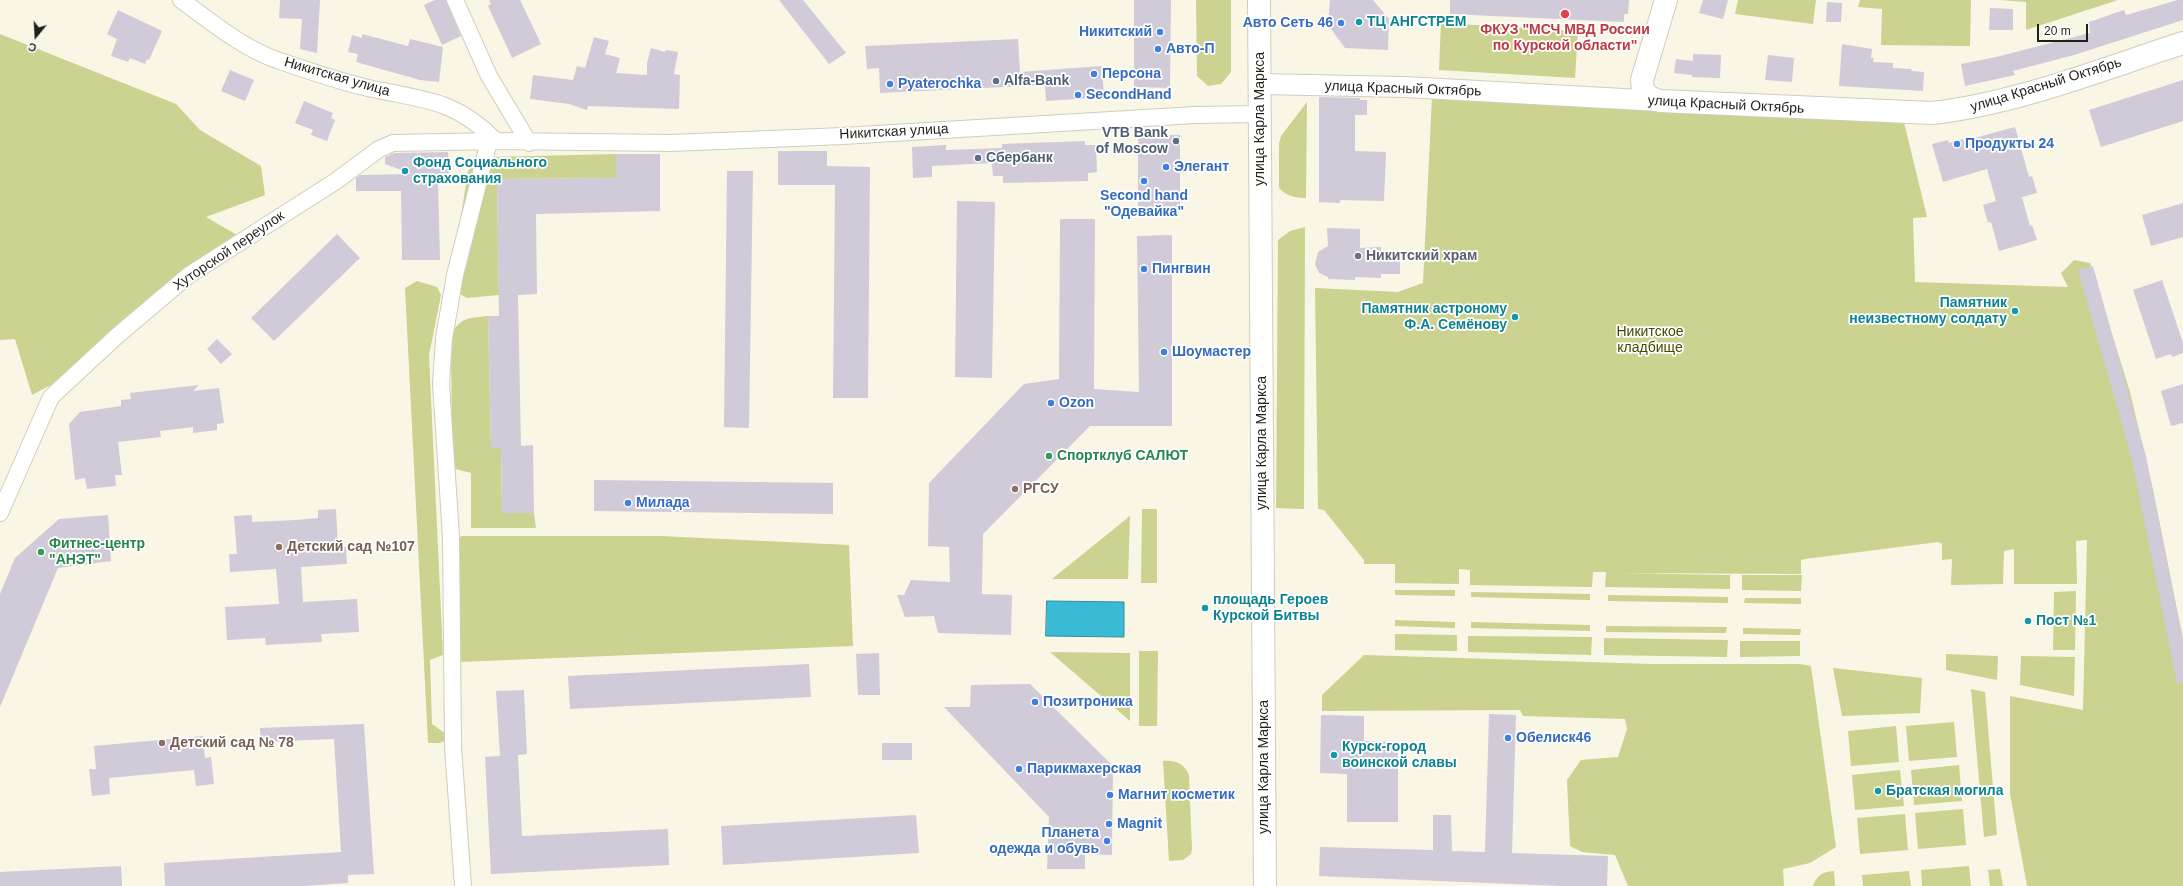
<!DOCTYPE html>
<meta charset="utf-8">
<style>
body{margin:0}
#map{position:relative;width:2183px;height:886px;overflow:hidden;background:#f9f6e5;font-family:Helvetica,sans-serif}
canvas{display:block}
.north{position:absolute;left:16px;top:16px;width:40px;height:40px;-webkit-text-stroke:3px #fff;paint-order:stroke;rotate:198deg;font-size:11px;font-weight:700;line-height:16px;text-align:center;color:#201f19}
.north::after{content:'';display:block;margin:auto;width:14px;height:18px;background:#201f19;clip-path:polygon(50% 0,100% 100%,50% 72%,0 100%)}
.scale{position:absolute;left:2037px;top:24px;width:51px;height:18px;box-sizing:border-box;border:2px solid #201f19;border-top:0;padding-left:5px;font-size:12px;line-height:14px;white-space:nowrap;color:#201f19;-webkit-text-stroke:3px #fff;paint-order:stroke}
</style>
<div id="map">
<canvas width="2183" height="886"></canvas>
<div class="north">С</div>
<div class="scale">20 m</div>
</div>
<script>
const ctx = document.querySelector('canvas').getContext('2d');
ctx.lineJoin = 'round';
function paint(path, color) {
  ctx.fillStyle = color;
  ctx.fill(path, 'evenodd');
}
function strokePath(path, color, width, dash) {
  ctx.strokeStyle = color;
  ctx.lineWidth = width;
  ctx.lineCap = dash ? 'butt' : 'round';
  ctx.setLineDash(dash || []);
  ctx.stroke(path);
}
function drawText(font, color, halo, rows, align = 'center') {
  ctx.font = font + ' Helvetica,sans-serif';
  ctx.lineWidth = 3.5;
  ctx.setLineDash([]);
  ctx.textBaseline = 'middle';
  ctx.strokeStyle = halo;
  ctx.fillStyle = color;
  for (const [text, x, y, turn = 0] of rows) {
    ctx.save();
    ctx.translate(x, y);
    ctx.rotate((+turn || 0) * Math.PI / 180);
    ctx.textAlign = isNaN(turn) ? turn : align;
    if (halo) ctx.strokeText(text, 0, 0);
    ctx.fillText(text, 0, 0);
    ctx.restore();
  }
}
paint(new Path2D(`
 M 1196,0 L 1231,0 L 1231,72 L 1221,84 L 1208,86 L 1197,76 Z
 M 1738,0 L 1816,0 L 1813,24 L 1735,14 Z
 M 1860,0 L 1971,0 L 1970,46 L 1881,45 L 1882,9 L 1858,7 Z
 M 1999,0 L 2118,0 L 2026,30 L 2026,2 Z
 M 1441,23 L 1578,31 L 1575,78 L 1439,70 Z
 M 0,34 L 176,104 L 200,130 L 261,166 L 265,195 L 206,217 L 237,235 L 155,292 L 56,382 L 32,395 L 15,339 L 0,340 Z
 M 1432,97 L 1903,118 L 1927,217 L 1913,218 L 1915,282 L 2068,287 L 2061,273 L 2074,260 L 2090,263 L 2130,392 L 2153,490 L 2183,639 L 2183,886 L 2027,886 L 2010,794 L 2010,696 L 2083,710 L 2087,540 L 2076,541 L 2077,584 L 2014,584 L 2014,549 L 2004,551 L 2003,584 L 1951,585 L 1952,559 L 1942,560 L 1942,544 L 1938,542 L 1805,559 L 1801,560 L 1801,574 L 1614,573 L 1730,575 L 1730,589 L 1605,587 L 1606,572 L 1593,572 L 1592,587 L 1470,585 L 1470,570 L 1459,569 L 1459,584 L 1395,583 L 1395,564 L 1364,564 L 1364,560 L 1324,510 L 1318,509 L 1315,288 L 1398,292 L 1423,283 Z
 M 1307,102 L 1306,198 C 1294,198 1287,196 1279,188 L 1279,144 L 1281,136 Z
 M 616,154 L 616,178 L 497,179 L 499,295 L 467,298 L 458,293 L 451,280 L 468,171 L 477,160 L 492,157 Z
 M 1305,227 L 1304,509 L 1276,508 L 1278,240 L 1290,231 Z
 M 417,281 L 437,287 L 441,295 L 429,355 L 443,655 L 430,660 L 432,724 L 446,734 L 445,741 L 439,743 L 428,743 L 405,288 Z
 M 488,316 L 491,448 L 501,448 L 502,513 L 534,513 L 536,528 L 471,528 L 471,473 L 452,468 L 451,336 C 459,317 470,318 488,316 Z
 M 1142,509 L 1157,509 L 1157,583 L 1141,583 Z
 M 1130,516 L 1128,579 L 1052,579 Z
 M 462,536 L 660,536 L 849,545 L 853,646 L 459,662 L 456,539 Z
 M 1742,575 L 1802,575 L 1801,591 L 1742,590 Z
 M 1395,590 L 1455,590 L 1455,596 L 1395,595 Z
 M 2076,591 L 2075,650 L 2053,650 L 2054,592 Z
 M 1471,592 L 1590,594 L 1590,600 L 1471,597 Z
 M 1608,595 L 1728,597 L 1728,603 L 1608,601 Z
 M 1745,598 L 1801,598 L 1801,604 L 1744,603 Z
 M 1395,620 L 1455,622 L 1455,628 L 1395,626 Z
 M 1471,622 L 1590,625 L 1590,631 L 1471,628 Z
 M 1606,626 L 1727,627 L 1726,633 L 1606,632 Z
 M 1743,628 L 1801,629 L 1800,635 L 1743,634 Z
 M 1395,634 L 1457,635 L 1457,651 L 1395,650 Z
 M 1468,636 L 1592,637 L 1591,655 L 1468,652 Z
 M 1604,638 L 1728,640 L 1727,657 L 1604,655 Z
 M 1740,641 L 1800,641 L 1800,656 L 1740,657 Z
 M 1139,651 L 1158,651 L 1157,726 L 1139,726 Z
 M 1050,652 L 1130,653 L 1130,721 Z
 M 1946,654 L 1998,656 L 1997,680 L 1946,670 Z
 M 1364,655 L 1652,664 L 1800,664 L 1811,666 L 1836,847 L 1810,863 L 1783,869 L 1784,886 L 1628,886 L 1615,855 L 1582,852 L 1570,846 L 1567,780 L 1581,760 L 1618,757 L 1627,729 L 1625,719 L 1523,716 L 1520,710 L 1322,711 L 1322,695 Z
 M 2021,656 L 2075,657 L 2074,696 L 2020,685 Z
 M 1833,668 L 1922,678 L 1920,713 L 1842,716 Z
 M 1971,689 L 1985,692 L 1997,835 L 1984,837 Z
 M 1954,722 L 1957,757 L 1909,761 L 1906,726 Z
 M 1896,726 L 1899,762 L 1851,766 L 1848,731 Z
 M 1163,761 C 1175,760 1184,763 1189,775 L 1192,849 L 1191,854 L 1183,860 L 1169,861 Z
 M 1959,765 L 1962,801 L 1914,805 L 1911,770 Z
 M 1900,770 L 1904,806 L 1855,810 L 1852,775 Z
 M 1963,809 L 1966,845 L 1918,849 L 1915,813 Z
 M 1905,814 L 1908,850 L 1860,854 L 1857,818 Z
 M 1969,866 L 1971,886 L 1922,886 L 1921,870 Z
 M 2000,869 L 2003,886 L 1990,886 L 1988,870 Z
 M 1834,871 L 1835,886 L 1813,886 C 1817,875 1822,872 1834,871 Z
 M 1909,871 L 1911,886 L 1863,886 L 1862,875 Z`), '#ccd28f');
const water = new Path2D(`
 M 1047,601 L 1124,602 L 1124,637 L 1046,636 Z`);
paint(water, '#39bad5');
strokePath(water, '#328c9d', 1);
paint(new Path2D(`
 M 280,0 L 320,0 L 317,53 L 300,49 L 302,19 L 279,18 Z
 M 435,0 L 446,0 L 461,36 L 442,45 L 424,5 Z
 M 489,0 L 520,0 L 541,44 L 512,58 L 488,6 L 491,4 Z
 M 779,0 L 803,0 L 846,53 L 829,64 Z
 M 1134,0 L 1171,0 L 1170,88 L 1134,87 Z
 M 1330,0 L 1373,0 L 1389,19 L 1388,50 L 1345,48 L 1328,25 Z
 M 1450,0 L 1629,0 L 1628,14 L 1624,14 L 1624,22 L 1450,14 Z
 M 1703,0 L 1728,0 L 1723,19 L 1699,13 Z
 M 2178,0 L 2183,0 L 2183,20 L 2074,55 L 2013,71 L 2015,75 L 1965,86 L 1961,64 L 1996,57 L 2090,33 L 2089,22 L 2124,10 L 2126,15 Z
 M 1827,2 L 1842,3 L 1841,22 L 1826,22 Z
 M 1990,8 L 2013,9 L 2013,30 L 1989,30 Z
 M 118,10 L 162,31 L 149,60 L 147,59 L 145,64 L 130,58 L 128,62 L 111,56 L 117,39 L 107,34 Z
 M 362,34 L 408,46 L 410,39 L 443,47 L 439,82 L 420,80 L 356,62 L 358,54 L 348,52 L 352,35 L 362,38 Z
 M 594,37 L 609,41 L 605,54 L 620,58 L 616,73 L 647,75 L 647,63 L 651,48 L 665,52 L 666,50 L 678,52 L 674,74 L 680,75 L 679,109 L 588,106 L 587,110 L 569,104 L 530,99 L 533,75 L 573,80 L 577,66 L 585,68 Z
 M 1018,39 L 1020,72 L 1102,66 L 1104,97 L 1046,101 L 1045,85 L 880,93 L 879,68 L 867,69 L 865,46 Z
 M 1842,44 L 1872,49 L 1871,58 L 1874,58 L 1873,62 L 1893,63 L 1893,68 L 1912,69 L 1911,71 L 1924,72 L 1923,91 L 1839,86 Z
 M 1693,54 L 1721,55 L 1720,78 L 1692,77 L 1692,75 L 1674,73 L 1676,59 L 1693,61 Z
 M 1768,55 L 1794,58 L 1792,82 L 1765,80 Z
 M 230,70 L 254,80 L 245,101 L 221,91 Z
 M 2183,80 L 2183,121 L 2101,147 L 2089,110 Z
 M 1319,97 L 1360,98 L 1360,100 L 1367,100 L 1367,115 L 1355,115 L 1355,151 L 1386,152 L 1384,201 L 1340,200 L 1340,203 L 1319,202 Z
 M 304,101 L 333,113 L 331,118 L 335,120 L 327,141 L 311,135 L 313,130 L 295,123 Z
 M 2015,127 L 2029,177 L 2032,176 L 2037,193 L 2022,197 L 2030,226 L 2032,225 L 2037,240 L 1999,251 L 1991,222 L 1988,223 L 1983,205 L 1996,201 L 1987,169 L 1943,182 L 1932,144 L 1948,140 L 1949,143 L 1963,139 L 1963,141 Z
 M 1138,135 L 1180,135 L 1180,207 L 1138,207 Z
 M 1085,141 L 1085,145 L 1096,145 L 1097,172 L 1088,173 L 1088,181 L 1003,183 L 1003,176 L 993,176 L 992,163 L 932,166 L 932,177 L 913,178 L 912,147 L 946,145 L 946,150 L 1002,148 L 1002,144 Z
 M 778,151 L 827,151 L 827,166 L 870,167 L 868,398 L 833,398 L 835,185 L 778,185 Z
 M 448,152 L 449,181 L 438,182 L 440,260 L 402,260 L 401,191 L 356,191 L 356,178 L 360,175 L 412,174 L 385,164 L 385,157 L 394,153 Z
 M 616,154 L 660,154 L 660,211 L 536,214 L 537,294 L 518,295 L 521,446 L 533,445 L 534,513 L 502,513 L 501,448 L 491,448 L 488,316 L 499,316 L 497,179 L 616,178 Z
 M 727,171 L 753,171 L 749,428 L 724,427 Z
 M 957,201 L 995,202 L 992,378 L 955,377 Z
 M 2183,203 L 2183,237 L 2151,246 L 2142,215 Z
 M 1060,219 L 1095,219 L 1094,389 L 1139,392 L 1137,236 L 1172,235 L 1172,426 L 1090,426 L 983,534 L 982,594 L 1012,595 L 1011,635 L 938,633 L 934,616 L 905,617 L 897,595 L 904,595 L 911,580 L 950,582 L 949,547 L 928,546 L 929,483 L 1024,384 L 1059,379 Z
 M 1327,228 L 1360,229 L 1360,248 L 1381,247 L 1381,254 L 1400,254 L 1400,274 L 1381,274 L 1381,278 L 1355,277 L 1355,280 L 1328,279 L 1328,277 L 1319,273 L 1315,264 L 1318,252 L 1328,246 Z
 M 337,234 L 360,258 L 274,341 L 251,318 Z
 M 2093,266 L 2146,456 L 2183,641 L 2183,683 L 2177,684 L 2132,460 L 2078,270 Z
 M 2162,280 L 2183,343 L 2183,353 L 2172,357 L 2171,354 L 2156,359 L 2133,290 Z
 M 217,339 L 232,354 L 221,364 L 207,349 Z
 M 2183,384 L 2183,423 L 2171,426 L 2161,391 Z
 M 199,385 L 193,391 L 219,388 L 224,423 L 217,424 L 217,430 L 193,433 L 193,427 L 160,431 L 161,437 L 118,442 L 122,475 L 115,475 L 116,486 L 87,489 L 85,478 L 75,480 L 69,424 L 80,412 L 121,406 L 121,400 L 131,399 L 130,393 Z
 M 594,480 L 833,483 L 833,514 L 594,511 Z
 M 336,509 L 338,547 L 346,547 L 347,564 L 301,567 L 303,602 L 357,599 L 359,632 L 321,634 L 322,642 L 266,645 L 265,638 L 227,640 L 225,607 L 279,604 L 276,569 L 230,572 L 229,554 L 237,554 L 234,516 L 252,515 L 252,522 L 296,520 L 318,518 L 318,510 Z
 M 108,515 L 111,561 L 58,568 L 0,707 L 0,594 L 15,558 L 59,519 Z
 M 879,653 L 880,695 L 858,695 L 856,654 Z
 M 809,664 L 811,697 L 570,709 L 568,676 Z
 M 1030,684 L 1113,766 L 1112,855 L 1085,854 L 1085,869 L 1047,869 L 1049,817 L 944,707 L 970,707 L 971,685 Z
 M 524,690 L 527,754 L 518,755 L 522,836 L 668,829 L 669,865 L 491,874 L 485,757 L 500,756 L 496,691 Z
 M 1489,714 L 1516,715 L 1512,853 L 1608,856 L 1607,886 L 1561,886 L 1319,876 L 1320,847 L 1433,850 L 1433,815 L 1451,815 L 1452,851 L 1485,852 Z
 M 1321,715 L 1364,716 L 1364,741 L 1398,742 L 1398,822 L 1347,822 L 1347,774 L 1320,773 Z
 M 364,724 L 374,874 L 348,875 L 348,883 L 303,886 L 165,886 L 164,863 L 341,852 L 334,739 L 261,742 L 260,728 Z
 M 203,736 L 205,758 L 211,757 L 214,784 L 196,786 L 194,770 L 109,778 L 110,794 L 92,796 L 89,769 L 96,769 L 94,746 Z
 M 882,743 L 912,743 L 912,760 L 882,760 Z
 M 916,815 L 919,853 L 723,865 L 721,826 Z
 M 121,866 L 122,886 L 0,886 L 0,872 Z`), '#d1cad9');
const minor = new Path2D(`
 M 181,0 C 210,21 240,46 274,59 C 303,69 334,80 364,87 C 420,100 453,97 496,141
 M 455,0 L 489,76 L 529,143
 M 0,513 L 51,397 L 118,335 L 189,275 L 336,181 L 379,149 L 393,143 L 496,141 L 671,143 L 843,136 L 1195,115 L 1259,114
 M 463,886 L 453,747 L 451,537 L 441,384 L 444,338 L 455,275 L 489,141`);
const tertiary = new Path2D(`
 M 1260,84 L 1405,87 L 1660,101`);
const secondary = new Path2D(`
 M 1666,0 L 1642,80 C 1642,93 1648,98 1660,101 L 1932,113 C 2015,104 2103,69 2183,43`);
const primary = new Path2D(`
 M 1259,0 L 1265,886`);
strokePath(minor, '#d0cdbd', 18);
strokePath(tertiary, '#d0cdbd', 22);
strokePath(secondary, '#d0cdbd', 24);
strokePath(primary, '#d0cdbd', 24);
strokePath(minor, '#fff', 16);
strokePath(tertiary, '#fff', 20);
strokePath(secondary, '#fff', 22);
strokePath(primary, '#fff', 22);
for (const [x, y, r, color] of [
 [1565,14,5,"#e0444e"],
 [1359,22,4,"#0f9aa8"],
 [1341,23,4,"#3f7fe0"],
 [1160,32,4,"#3f7fe0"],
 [1158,49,4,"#3f7fe0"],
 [1094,74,4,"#3f7fe0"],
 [996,81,4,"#5c6f8a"],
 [890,84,4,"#3f7fe0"],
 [1078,95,4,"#3f7fe0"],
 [1176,141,4,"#5c6f8a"],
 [1957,144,4,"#3f7fe0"],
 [978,158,4,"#5c6f8a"],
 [1166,167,4,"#3f7fe0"],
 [405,171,4,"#0f9aa8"],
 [1144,181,4,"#3f7fe0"],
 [1358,256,4,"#6b7280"],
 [1144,269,4,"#3f7fe0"],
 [2015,311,4,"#0f9aa8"],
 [1515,317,4,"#0f9aa8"],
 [1164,352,4,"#3f7fe0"],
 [1051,403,4,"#3f7fe0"],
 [1049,456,4,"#2e9e5b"],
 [1015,489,4,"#8d6e63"],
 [628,503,4,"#3f7fe0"],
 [279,547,4,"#8d6e63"],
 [41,552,4,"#2e9e5b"],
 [1205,608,4,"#0f9aa8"],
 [2028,621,4,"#0f9aa8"],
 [1035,702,4,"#3f7fe0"],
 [1508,738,4,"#3f7fe0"],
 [162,743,4,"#8d6e63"],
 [1334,755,4,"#0f9aa8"],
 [1019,769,4,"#3f7fe0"],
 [1878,791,4,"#0f9aa8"],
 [1110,795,4,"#3f7fe0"],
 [1109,824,4,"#3f7fe0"],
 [1107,841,4,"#3f7fe0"]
]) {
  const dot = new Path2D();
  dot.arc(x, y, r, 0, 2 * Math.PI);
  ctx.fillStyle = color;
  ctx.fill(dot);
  strokePath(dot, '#fff', 1.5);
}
drawText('bold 14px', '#0d838f', '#fff', [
 ["ТЦ АНГСТРЕМ",1367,22],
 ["Фонд Социального",413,163],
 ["страхования",413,179],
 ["Памятник",2007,303,"right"],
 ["неизвестному солдату",2007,319,"right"],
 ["Памятник астроному",1507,309,"right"],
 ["Ф.А. Семёнову",1507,325,"right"],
 ["площадь Героев",1213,600],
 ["Курской Битвы",1213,616],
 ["Пост №1",2036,621],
 ["Курск-город",1342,747],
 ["воинской славы",1342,763],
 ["Братская могила",1886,791]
], 'left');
drawText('bold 14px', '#366cbe', '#fff', [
 ["Авто Сеть 46",1333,23,"right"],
 ["Никитский",1152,32,"right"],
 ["Авто-П",1166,49],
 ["Персона",1102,74],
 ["Pyaterochka",898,84],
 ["SecondHand",1086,95],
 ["Продукты 24",1965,144],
 ["Элегант",1174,167],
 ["Second hand",1144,196,"center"],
 ["\"Одевайка\"",1144,212,"center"],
 ["Пингвин",1152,269],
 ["Шоумастер",1172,352],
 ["Ozon",1059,403],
 ["Милада",636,503],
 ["Позитроника",1043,702],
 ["Обелиск46",1516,738],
 ["Парикмахерская",1027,769],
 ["Магнит косметик",1118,795],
 ["Magnit",1117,824],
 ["Планета",1099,833,"right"],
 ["одежда и обувь",1099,849,"right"]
], 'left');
drawText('bold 14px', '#be3a42', '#fff', [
 ["ФКУЗ \"МСЧ МВД России",1565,30],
 ["по Курской области\"",1565,46]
]);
drawText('14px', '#201f19', '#fff', [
 ["Никитская улица",337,77,16],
 ["улица Красный Октябрь",2046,85,-17],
 ["улица Красный Октябрь",1403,89,2],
 ["улица Красный Октябрь",1726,105,3],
 ["улица Карла Маркса",1260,119,-90],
 ["Никитская улица",894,132,-3],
 ["Хуторской переулок",229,251,-34],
 ["улица Карла Маркса",1262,443,-90],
 ["улица Карла Маркса",1264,767,-90]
]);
drawText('bold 14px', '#4e5e75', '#fff', [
 ["Alfa-Bank",1004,81],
 ["VTB Bank",1168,133,"right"],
 ["of Moscow",1168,149,"right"],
 ["Сбербанк",986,158]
], 'left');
drawText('bold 14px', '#5b616d', '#fff', [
 ["Никитский храм",1366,256]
], 'left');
drawText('14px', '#464900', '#fff', [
 ["Никитское",1650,332],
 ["кладбище",1650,348]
]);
drawText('bold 14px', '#27864d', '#fff', [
 ["Спортклуб САЛЮТ",1057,456],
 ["Фитнес-центр",49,544],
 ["\"АНЭТ\"",49,560]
], 'left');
drawText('bold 14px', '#785e54', '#fff', [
 ["РГСУ",1023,489],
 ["Детский сад №107",287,547],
 ["Детский сад № 78",170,743]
], 'left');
</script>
